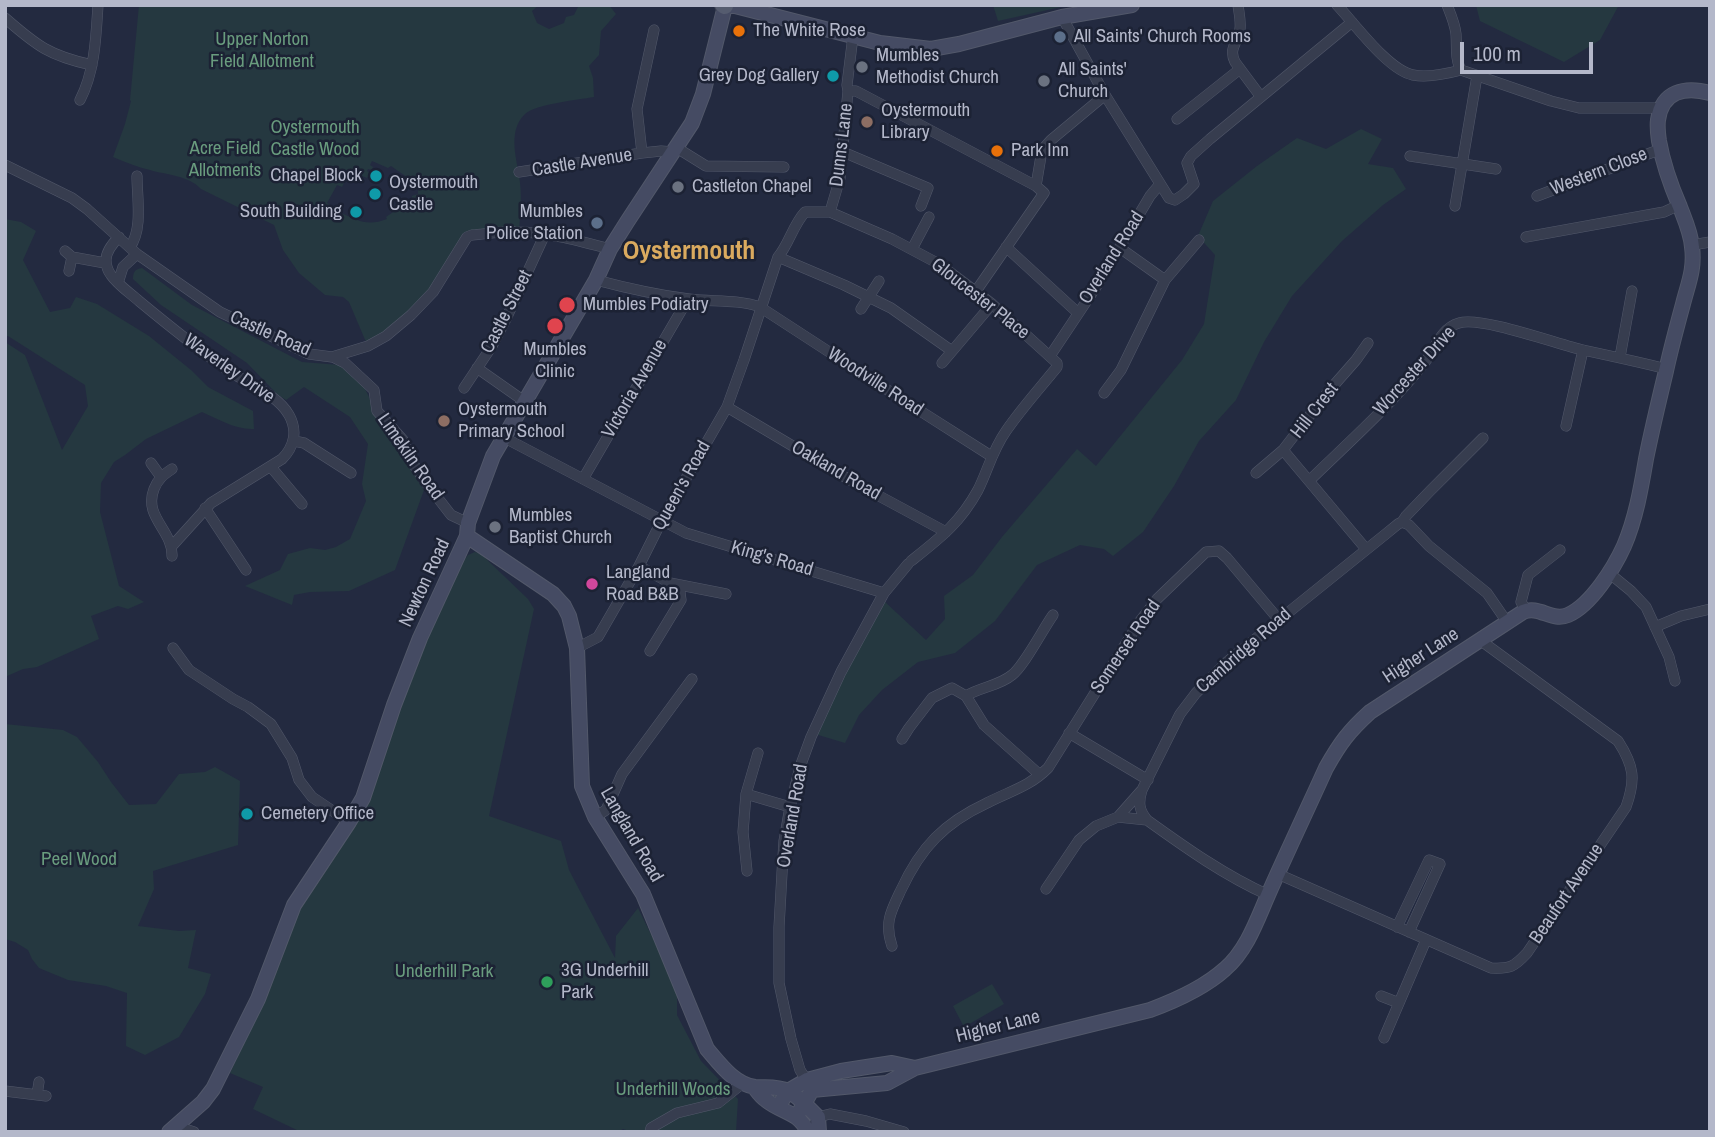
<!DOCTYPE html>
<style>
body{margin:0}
#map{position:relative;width:1715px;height:1137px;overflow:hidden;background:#232a40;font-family:"Archivo Narrow",sans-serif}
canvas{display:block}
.frame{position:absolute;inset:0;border:7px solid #b4b8ca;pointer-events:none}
.scale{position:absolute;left:1460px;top:42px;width:133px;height:32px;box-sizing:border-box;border:4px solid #b4b8ca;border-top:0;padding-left:9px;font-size:21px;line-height:24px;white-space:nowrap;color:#b4b8ca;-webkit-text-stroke:5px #1c2234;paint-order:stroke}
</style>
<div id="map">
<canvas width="1715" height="1137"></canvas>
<div class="frame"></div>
<div class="scale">100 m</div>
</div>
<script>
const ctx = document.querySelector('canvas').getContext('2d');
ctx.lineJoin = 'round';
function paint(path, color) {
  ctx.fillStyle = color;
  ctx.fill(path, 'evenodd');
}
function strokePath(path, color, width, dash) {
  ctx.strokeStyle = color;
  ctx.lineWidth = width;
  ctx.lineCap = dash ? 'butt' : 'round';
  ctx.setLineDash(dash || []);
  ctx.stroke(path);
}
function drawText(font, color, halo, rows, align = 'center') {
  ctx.font = font + ' "Archivo Narrow",sans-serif';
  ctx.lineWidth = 5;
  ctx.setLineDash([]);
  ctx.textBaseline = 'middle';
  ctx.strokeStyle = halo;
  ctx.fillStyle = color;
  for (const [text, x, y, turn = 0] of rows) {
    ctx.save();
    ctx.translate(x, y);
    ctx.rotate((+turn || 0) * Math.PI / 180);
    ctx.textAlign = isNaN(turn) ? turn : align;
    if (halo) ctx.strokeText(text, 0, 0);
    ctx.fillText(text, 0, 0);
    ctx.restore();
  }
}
paint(new Path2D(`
 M 139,5 L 539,5 L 532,11 L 537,23 L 549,29 L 564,23 L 566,17 L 574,15 L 579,5 L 609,5 L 616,14 L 601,31 L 599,55 L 589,66 L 593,78 L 594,97 C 577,100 536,104 525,114 C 506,132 518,162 520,183 C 522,199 520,216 519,232 L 472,235 C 439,277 415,317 366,342 L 349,302 L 343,297 L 325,295 L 299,273 L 283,250 L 274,225 L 201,189 C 188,175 166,175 150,170 C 137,167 125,162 113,157 L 125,124 L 131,101 L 130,100 ZM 372,161 L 388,168 L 391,166 L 411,180 L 413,185 L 418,186 L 418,194 L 412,196 L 412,199 L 386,217 L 387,219 C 367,227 357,220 339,212 L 338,212 L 334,210 L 335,208 L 327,203 L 337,185 L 342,187 L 350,171 L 367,178 L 370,173 L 367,171 L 368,169 L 372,170 L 373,167 L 370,165 Z
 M 993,5 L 1070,5 L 998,21 Z
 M 1476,5 L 1619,5 L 1600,40 L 1564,62 L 1480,21 Z
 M 1361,129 L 1382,139 L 1368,164 L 1393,168 L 1406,189 L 1383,205 L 1342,241 L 1292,296 L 1264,342 L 1236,400 L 1199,441 L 1174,486 L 1143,532 L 1113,556 L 1104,549 L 1080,545 L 1037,565 L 995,621 L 955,653 L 918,662 L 882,690 L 859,715 L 845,743 L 815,734 L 876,614 L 884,601 L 926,640 L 945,619 L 944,596 L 973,575 L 1002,537 L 1077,449 L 1096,466 L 1182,360 L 1204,324 L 1215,255 L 1198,236 L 1213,201 L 1257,166 L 1297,138 L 1326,149 Z
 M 5,219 L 21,222 L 36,231 L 23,260 L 50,312 L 70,308 L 76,297 L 97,304 L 149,336 L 191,370 L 208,387 L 253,411 L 254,429 C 236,430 218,419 202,412 L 146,439 L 125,455 L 114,462 L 101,483 L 100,512 L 119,586 L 144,602 L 128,609 L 118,606 L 91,616 L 99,639 L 37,667 L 23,669 L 5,677 L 5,342 L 25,355 L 62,450 L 88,406 L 85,385 L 8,336 L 5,337 Z
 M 142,268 L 192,305 L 302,362 L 340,365 L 355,377 L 364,387 L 369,397 L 374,413 L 384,425 L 388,434 L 424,490 L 395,570 L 349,591 L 310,592 L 294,595 L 292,605 L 245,586 L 280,570 L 288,554 L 310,548 L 325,550 L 336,547 L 350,539 L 366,501 L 362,484 L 368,444 L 350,417 L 304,387 L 286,400 L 277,394 L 247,363 L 161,305 L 133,279 C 133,272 135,269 142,268 Z
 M 475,552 L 481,554 L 528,599 L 534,609 L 489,816 L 561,841 L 569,870 L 615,958 L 616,936 L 638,908 L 677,987 L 677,1015 L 701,1061 L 738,1099 L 736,1132 L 632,1132 L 623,1129 L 618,1132 L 301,1132 L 253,1109 L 263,1087 L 230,1073 L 252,1026 L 290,926 L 308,892 L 351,823 L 397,705 L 460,565 L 468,555 Z
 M 5,724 L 63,730 L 77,737 L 98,762 L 111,782 L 129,805 L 156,804 L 179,774 L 205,772 L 215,767 L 240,781 L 238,845 L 153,871 L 154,889 L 138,926 L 179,931 L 196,930 L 188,968 L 211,974 L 205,994 L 179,1037 L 145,1055 L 126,1046 L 127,993 L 106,986 L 68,980 L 39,968 L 32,959 L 28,950 L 15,942 L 5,939 Z
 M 992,984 L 1004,1004 L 964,1027 L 953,1006 Z`), '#253840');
const street = new Path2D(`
 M 1238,5 C 1239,13 1241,21 1240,29 C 1238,43 1228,48 1235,62 L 1261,97
 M 1337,5 C 1355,24 1388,70 1413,75 C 1428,78 1446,74 1461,70
 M 1447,5 C 1451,15 1455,24 1456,34 C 1457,46 1455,60 1461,70
 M 1062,17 L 1105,95 L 1169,198 L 1175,200 L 1184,194 L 1194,184 L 1187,163 L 1191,156 L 1210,139 L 1352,22
 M 5,18 C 37,46 50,56 92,65
 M 1461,70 L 1551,101 L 1579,108 L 1661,108
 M 848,91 L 856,91 L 1036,186 L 1044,193 L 976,291
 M 80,100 C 95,71 96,37 98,5
 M 1177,119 L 1240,69
 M 677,148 L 706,166 L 784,167
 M 843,152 L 928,188 L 921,206
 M 642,153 L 637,109 L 654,30
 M 1410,156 L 1496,169
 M 5,165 L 72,198 L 87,209 L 137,254 L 220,312 L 309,354 L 332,357 L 368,346 L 386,336 L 411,315 L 433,292 L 467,237 L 472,235 C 486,234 502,231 516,232 C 549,232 580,241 610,249
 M 519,172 L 642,153 L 661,151 L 674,152
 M 1036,186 L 1042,150 L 1051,140 L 1105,95
 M 1537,196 L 1661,149
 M 1455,206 L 1477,76
 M 830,212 L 840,178 L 848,91 L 847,85 L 853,36
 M 119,237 C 113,243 106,252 106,260 C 106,265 108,271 111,275 C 118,285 130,293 139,301 C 168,325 198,349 229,371 C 248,384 277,394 289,415 C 298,431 294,447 282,459 L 211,503 L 172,546
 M 1526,237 L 1664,212 L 1679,205
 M 1692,245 L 1710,242
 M 130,247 C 143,229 137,198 137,176
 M 1006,247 L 1078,313
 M 1120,248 L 1165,280
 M 912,249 L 929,217
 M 65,251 L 72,257 L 105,263
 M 778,257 L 844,285 L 891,308 L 952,351
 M 69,271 L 72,257
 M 596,280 C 626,288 658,295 689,299 C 712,302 738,299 760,307 L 903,400 L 991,456
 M 118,283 L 123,267 L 137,254
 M 861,309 L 879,281
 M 1050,356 L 1096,287 L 1150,196 L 1160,184
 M 333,357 L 345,363 L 374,390 L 377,411 L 403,440 L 414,465 L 427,484 L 451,515 L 468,523
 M 1620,357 L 1632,291
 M 942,363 L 992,304
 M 477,368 L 524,401
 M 464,388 L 492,346 L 506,319 L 545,234
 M 1104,393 L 1121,370 L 1165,280 L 1199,240
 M 727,407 L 855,483 L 946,532
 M 1566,426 L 1583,350
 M 503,437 L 686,533 L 884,593
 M 294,441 L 304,443 L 351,473
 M 1283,450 L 1366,549
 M 151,463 L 161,477
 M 271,467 L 302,504
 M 172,469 C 163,475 158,479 154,489 C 143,517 173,530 172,556
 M 1256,473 L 1283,450 L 1327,393 L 1356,360 L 1368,343
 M 583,479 L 688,299
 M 1309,481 C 1348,443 1391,405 1425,362 C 1435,349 1441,328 1459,323 C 1481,316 1557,344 1583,350 C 1611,356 1639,362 1667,369
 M 205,508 L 246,570
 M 1402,522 L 1406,516 L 1430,491 L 1483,438
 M 639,566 L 670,583 L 726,594
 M 1609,573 L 1631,591 L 1646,607 L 1669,657 L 1675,681
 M 1526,610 L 1521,602 L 1528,575 L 1560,550
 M 1655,627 L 1681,616 L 1710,609
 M 173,648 L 189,670 L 233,699 L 248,707 L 271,724 L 292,758 L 299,780 L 312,797 L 349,822
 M 577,648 L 598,637 L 639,566 L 662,520 L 727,407 L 744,360 L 778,257 C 789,244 793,225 805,212 L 830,212 L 892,239 L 939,264 L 992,304 L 1057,363 L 1057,367 C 1040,388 1021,409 1006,431 C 992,451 988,470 978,490 C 960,523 940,538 911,561
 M 650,651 L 681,600 L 679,585
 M 966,696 C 980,687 999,686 1012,675 C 1024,666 1043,629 1053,615
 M 1069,733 L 1148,780
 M 902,739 L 909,728 L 932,698 L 952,688 L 966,696 L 984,725 L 1040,775
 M 746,794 L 790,807
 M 595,817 L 606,810 L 622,774 L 692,679
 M 1118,817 L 1141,791
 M 747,871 L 743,832 L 746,794 L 758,753
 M 1278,874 L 1491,968 C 1510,969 1514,967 1527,953 L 1626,807 C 1636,779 1634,766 1618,741 L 1480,640
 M 1046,889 L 1079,840 L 1096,826 L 1118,817 L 1147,820
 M 1268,895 C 1224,875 1186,848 1147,820 C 1139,810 1138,803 1142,790 L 1180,714 L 1196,693 L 1228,661 L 1387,533 L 1398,524 L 1402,522 L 1409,525 L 1429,546 L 1487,593 L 1507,622
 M 1397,927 L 1429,860 L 1440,864 L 1409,932
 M 892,946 C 884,923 891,911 901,890 C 921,847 944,823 987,803 C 1010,791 1029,787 1048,768 L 1140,621 L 1157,599 L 1206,552 L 1219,551 L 1227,558 L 1279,620
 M 1381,996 L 1399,1003
 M 1384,1038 L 1426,940
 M 809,1084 L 800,1070 L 791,1039 L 779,983 L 779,927 L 782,873 L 784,841 L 790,807 L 800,767 L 811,737 L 841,672 L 884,593 L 908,564
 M 5,1091 L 46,1096
 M 37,1095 L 39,1082
 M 815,1123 L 818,1117 L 830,1114 L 866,1121 L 904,1132
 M 176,1126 L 194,1132
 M 650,1132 L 651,1128 L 677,1113 L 718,1103 L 743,1083`);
const secondary = new Path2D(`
 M 467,536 L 553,594 L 564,606 L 569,616 L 577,648 L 582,786 L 595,817 L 643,894 L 707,1049 C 720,1064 734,1084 755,1087 C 766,1088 777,1086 788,1091 C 800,1097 809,1109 818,1117 L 819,1132
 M 754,1087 C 757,1091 761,1097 766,1100 C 782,1113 798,1111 808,1132
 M 778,1107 L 788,1091 L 807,1080 L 841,1071 L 892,1063 L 915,1068
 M 797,1116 L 812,1090 L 887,1083 L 915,1068 L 1150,1010 C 1177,1000 1204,988 1225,969 C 1247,950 1257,920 1268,895 C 1287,852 1307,810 1326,768 C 1340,743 1349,731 1370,712 L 1523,612 C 1539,605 1552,622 1568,615 C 1591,605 1614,568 1624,546 C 1636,518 1641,488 1646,459 C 1652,429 1659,400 1666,371 C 1671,348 1677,326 1683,304 C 1688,284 1695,269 1692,247 C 1691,233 1685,220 1680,207 C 1671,186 1663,164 1659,141 C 1658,134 1657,127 1658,120 C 1662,91 1685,86 1710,93
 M 169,1132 L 203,1102 L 213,1089 L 258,999 L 294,905 L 349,822 L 363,798 L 394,705 L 420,638 L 467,536 L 468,523 L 493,456 L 596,280 L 610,249 L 627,222 L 692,123 L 703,94 L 725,6 L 735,6 L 880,43 L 931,49 L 959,44 L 1062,17 L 1132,5`);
const primary = new Path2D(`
 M 723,5 L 725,6`);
strokePath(street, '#52586a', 11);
strokePath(secondary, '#52586a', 16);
strokePath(primary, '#414658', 18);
strokePath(street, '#373d4f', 10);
strokePath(secondary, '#454b63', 14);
strokePath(primary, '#555c6f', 16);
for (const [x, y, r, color] of [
 [739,31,7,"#e8710a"],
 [1060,37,7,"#5c6f8a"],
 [862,67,7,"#6b7280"],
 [833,76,7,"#0f9aa8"],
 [1044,81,7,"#6b7280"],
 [867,122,7,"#8d6e63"],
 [997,151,7,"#e8710a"],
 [376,176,7,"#0f9aa8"],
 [678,187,7,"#6b7280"],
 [375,194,7,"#0f9aa8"],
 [356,212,7,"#0f9aa8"],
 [597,223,7,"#5c6f8a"],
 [567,305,9,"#e0444e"],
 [555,326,9,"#e0444e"],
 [444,421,7,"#8d6e63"],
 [495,527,7,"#6b7280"],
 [592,584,7,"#d1479c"],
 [247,814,7,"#0f9aa8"],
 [547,982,7,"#2e9e5b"]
]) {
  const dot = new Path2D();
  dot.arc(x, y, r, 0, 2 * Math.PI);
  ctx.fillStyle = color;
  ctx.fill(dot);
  strokePath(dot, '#1c2234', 2.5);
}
drawText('19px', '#b4b8ca', '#1c2234', [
 ["The White Rose",753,31],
 ["All Saints' Church Rooms",1074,37],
 ["Mumbles",876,56],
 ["Methodist Church",876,78],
 ["All Saints'",1058,70],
 ["Church",1058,92],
 ["Grey Dog Gallery",819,76,"right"],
 ["Oystermouth",881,111],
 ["Library",881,133],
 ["Park Inn",1011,151],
 ["Chapel Block",362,176,"right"],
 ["Oystermouth",389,183],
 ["Castle",389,205],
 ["Castleton Chapel",692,187],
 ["South Building",342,212,"right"],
 ["Mumbles",583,212,"right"],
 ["Police Station",583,234,"right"],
 ["Mumbles Podiatry",583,305],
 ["Mumbles",555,350,"center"],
 ["Clinic",555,372,"center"],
 ["Oystermouth",458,410],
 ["Primary School",458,432],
 ["Mumbles",509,516],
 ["Baptist Church",509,538],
 ["Langland",606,573],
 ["Road B&B",606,595],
 ["Cemetery Office",261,814],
 ["3G Underhill",561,971],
 ["Park",561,993]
], 'left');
drawText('19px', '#699c7e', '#1c2234', [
 ["Upper Norton",262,40],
 ["Field Allotment",262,62],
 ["Oystermouth",315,128],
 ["Castle Wood",315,150],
 ["Acre Field",225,149],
 ["Allotments",225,171],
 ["Peel Wood",79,860],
 ["Underhill Park",444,972],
 ["Underhill Woods",673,1090]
]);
drawText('19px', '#b4b8ca', '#1c2234', [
 ["Dunns Lane",842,145,-83],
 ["Castle Avenue",582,163,-9],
 ["Western Close",1599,172,-21],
 ["Overland Road",1112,258,-58],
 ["Gloucester Place",980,299,38],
 ["Castle Street",507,312,-63],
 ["Castle Road",270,334,24],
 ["Waverley Drive",229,369,35],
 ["Worcester Drive",1415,371,-48],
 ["Woodville Road",875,382,33],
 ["Victoria Avenue",635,389,-60],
 ["Hill Crest",1315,411,-52],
 ["Limekiln Road",410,457,55],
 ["Oakland Road",836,471,30],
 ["Queen's Road",682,486,-61],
 ["King's Road",772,559,16],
 ["Newton Road",425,583,-65],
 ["Somerset Road",1126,647,-56],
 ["Cambridge Road",1244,651,-41],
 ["Higher Lane",1421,656,-33],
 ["Overland Road",793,816,-80],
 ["Langland Road",631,835,60],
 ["Beaufort Avenue",1567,894,-56],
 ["Higher Lane",998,1027,-14]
]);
drawText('bold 26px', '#daaa5f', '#1c2234', [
 ["Oystermouth",689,252]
]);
</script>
